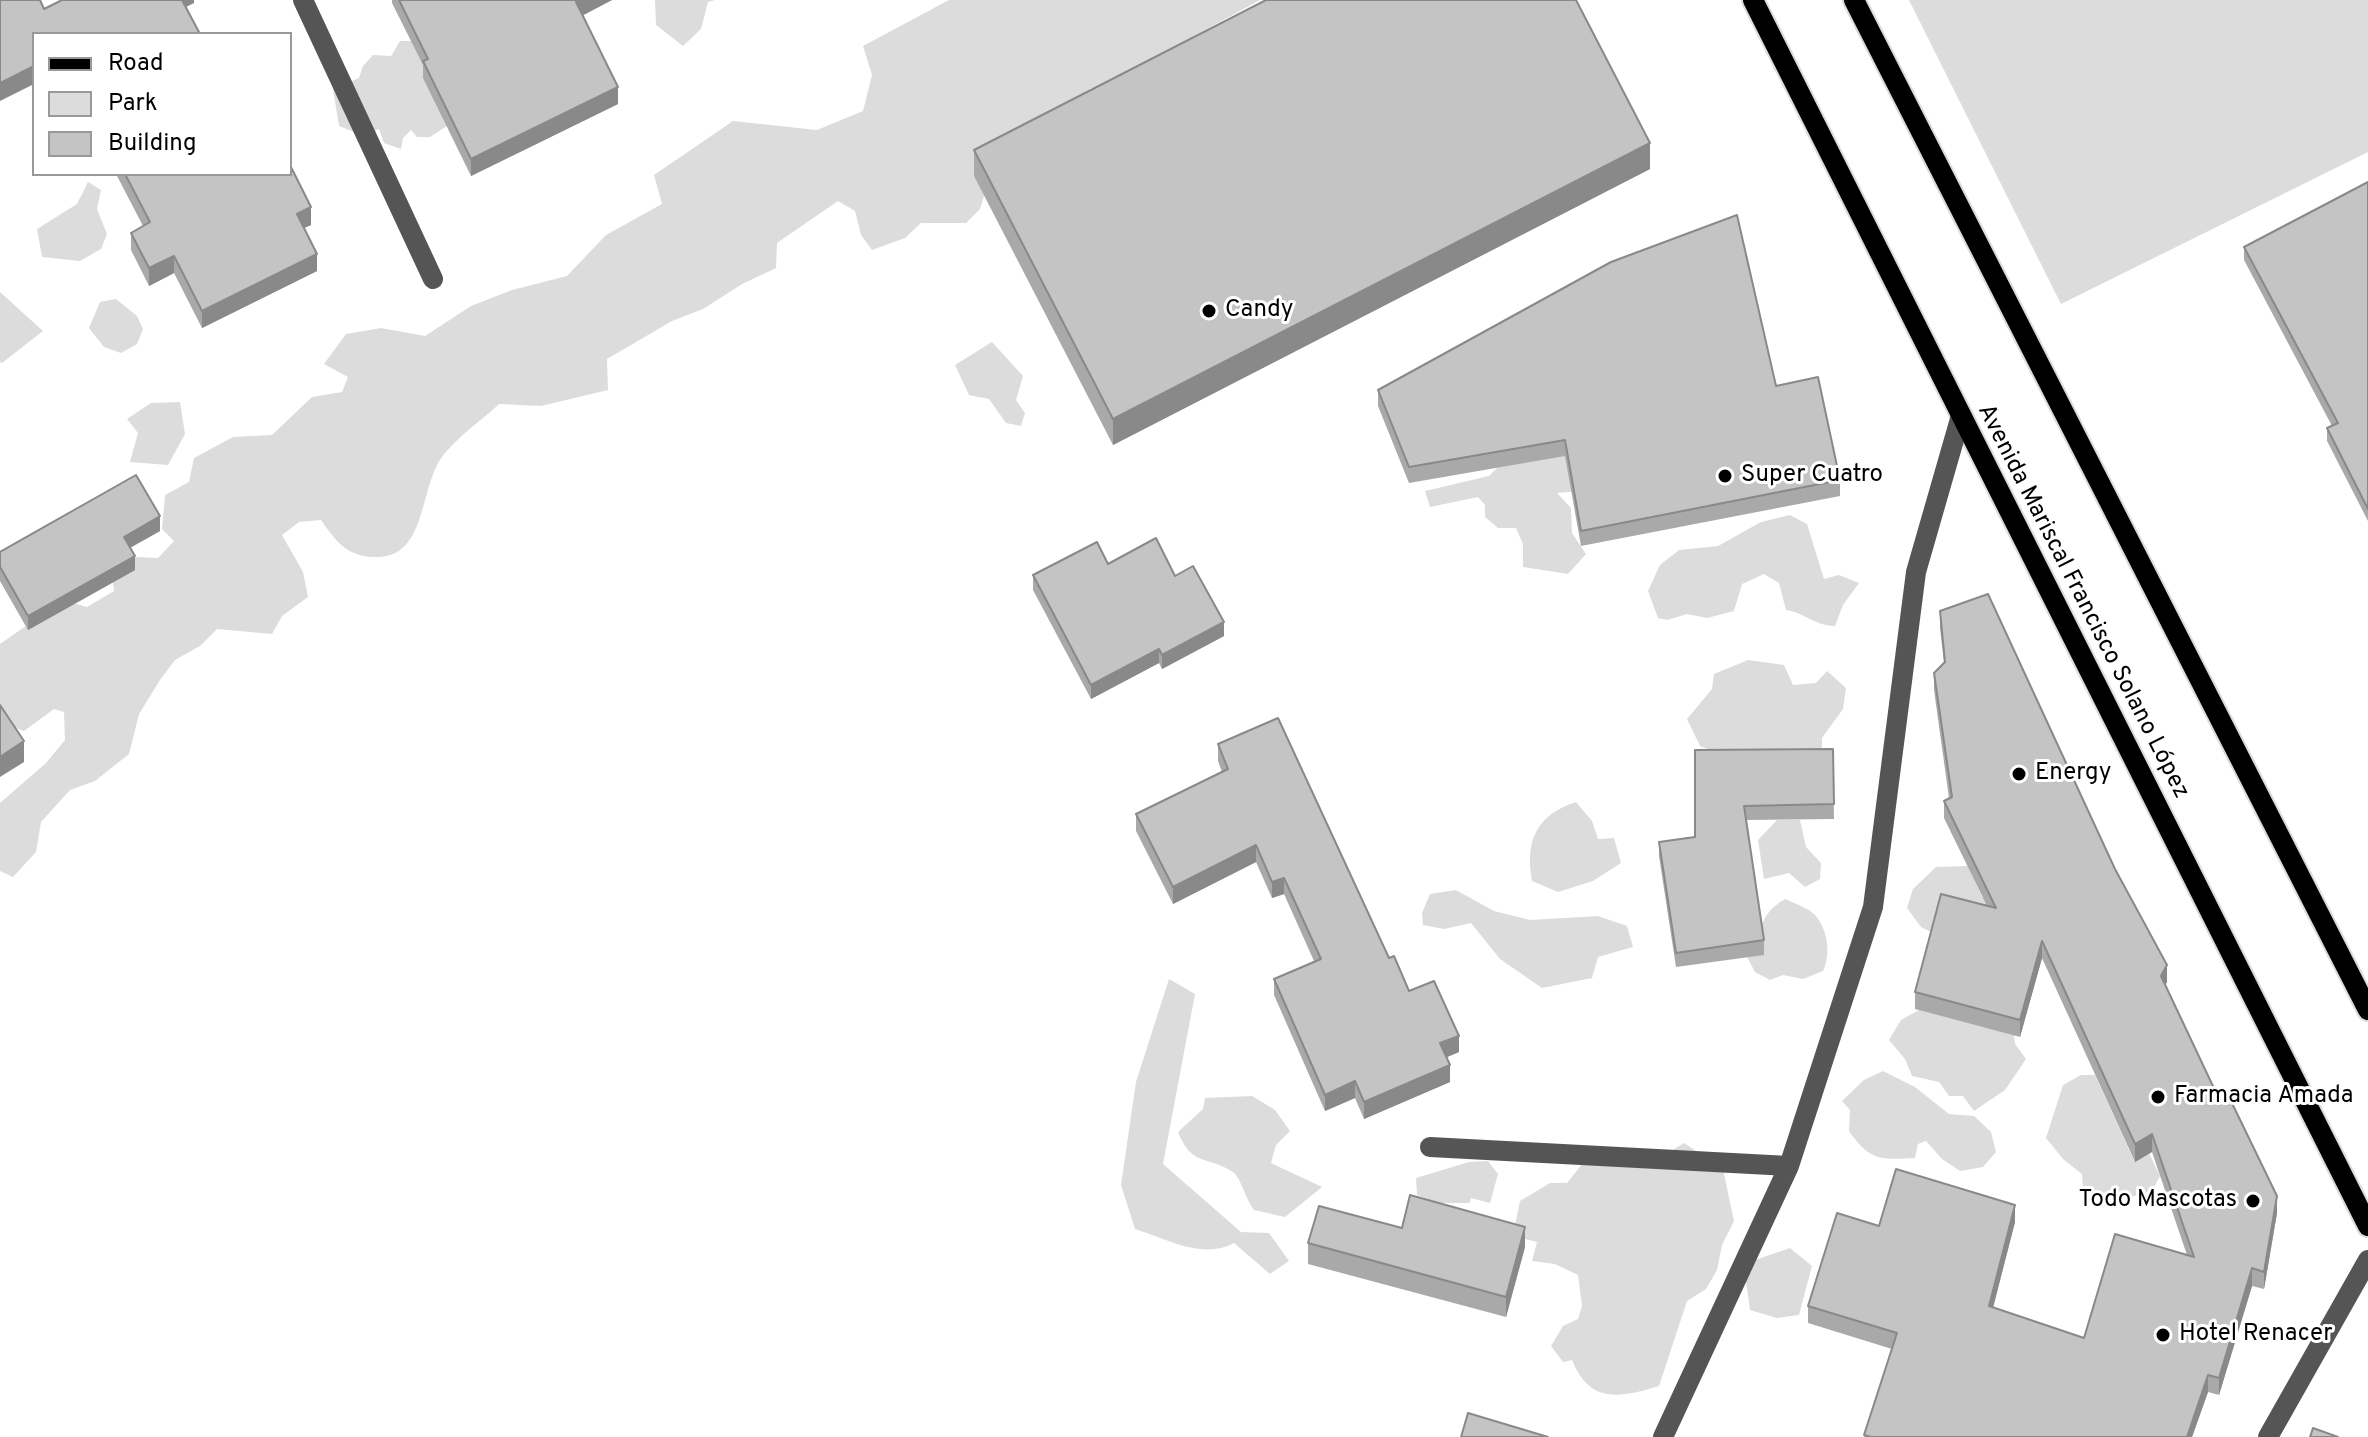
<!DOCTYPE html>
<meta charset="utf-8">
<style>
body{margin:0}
#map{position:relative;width:2368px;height:1437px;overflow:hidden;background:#fff;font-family:Overpass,sans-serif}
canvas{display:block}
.legend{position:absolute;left:32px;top:32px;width:260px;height:144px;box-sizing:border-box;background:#fff;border:2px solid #999;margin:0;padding:10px 14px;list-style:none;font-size:24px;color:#000}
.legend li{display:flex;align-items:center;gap:16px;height:40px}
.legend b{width:40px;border:2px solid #999}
</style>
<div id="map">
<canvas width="2368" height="1437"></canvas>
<ul class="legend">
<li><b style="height:10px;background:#000"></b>Road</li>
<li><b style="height:22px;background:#dcdcdc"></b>Park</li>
<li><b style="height:22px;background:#c4c4c4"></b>Building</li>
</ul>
</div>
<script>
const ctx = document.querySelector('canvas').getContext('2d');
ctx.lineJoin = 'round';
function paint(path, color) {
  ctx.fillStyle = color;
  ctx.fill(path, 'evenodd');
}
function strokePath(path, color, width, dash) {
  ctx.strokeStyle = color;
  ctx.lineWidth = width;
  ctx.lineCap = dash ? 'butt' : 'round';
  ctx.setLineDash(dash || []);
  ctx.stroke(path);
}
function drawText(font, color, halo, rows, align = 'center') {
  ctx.font = font + ' Overpass,sans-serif';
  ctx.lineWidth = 6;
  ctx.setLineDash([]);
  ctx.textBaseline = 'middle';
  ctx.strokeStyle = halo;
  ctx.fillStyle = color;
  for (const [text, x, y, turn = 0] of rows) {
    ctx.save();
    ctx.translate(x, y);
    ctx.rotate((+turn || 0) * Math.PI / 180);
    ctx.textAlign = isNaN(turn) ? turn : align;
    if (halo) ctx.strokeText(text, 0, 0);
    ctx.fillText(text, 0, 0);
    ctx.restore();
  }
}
paint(new Path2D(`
 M 655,0 L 715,0 L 708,2 L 701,29 L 683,46 L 656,25 Z
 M 949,0 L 1260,0 L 1192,37 L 1184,91 L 1105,96 L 1091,88 L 1073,101 L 987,186 L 980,209 L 966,223 L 921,223 L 905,238 L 872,250 L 861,235 L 855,211 L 838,201 L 777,243 L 776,268 L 742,284 L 703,309 L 672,321 L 607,359 L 608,390 L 541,406 L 499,404 C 481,421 454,439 440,460 C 419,493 426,560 373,557 C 346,556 335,540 321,520 L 299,522 L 282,535 L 303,572 L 308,597 L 282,616 L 272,634 L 217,629 L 200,646 L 175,660 L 160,680 L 139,714 L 129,754 L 95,781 L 70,790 L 41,822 L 36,852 L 13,877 L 0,871 L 0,803 L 46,763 L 65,740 L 64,712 L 54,709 L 24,731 L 0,722 L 0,644 L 63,600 L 87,607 L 114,591 L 111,567 L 137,557 L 158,558 L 174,541 L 162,529 L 165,495 L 189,482 L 194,458 L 233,437 L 272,435 L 312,397 L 342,392 L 348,377 L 324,364 L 346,334 L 381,328 L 425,336 L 471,306 L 512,290 L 567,276 L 606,235 L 662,204 L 654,175 L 733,121 L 817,130 L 863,111 L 872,75 L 863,46 Z
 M 1909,0 L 2368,0 L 2368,152 L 2061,304 Z
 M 400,41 L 421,41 L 450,124 L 430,137 L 417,137 L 411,130 L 403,138 L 401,149 L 384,143 L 379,129 L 364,136 L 339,126 L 333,89 L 359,78 L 363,66 L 373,55 L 391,56 Z
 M 88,182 L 101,190 L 97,209 L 107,234 L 101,249 L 80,261 L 42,257 L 37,229 L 77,204 Z
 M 0,292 L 43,331 L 2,363 L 0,362 Z
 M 116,299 L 137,316 L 143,329 L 137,344 L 121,353 L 104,347 L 89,328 L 100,302 Z
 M 992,342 L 1023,376 L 1016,400 L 1025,413 L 1021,426 L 1006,423 L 989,399 L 969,395 L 955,365 Z
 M 180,402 L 185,434 L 168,465 L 130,462 L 138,433 L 127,419 L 151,403 Z
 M 1583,442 L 1580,491 L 1557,493 L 1571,508 L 1572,533 L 1586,554 L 1568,574 L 1523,567 L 1523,544 L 1516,528 L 1498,528 L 1485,517 L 1485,505 L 1478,497 L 1430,507 L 1425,491 L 1489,476 L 1508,457 Z
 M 1790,515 L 1807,524 L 1824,579 L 1839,575 L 1859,583 L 1843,605 L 1835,626 C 1816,626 1805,613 1786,610 L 1779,583 L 1764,574 L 1742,584 L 1734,611 L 1707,618 L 1687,614 L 1667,620 L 1658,618 L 1648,591 L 1660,565 L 1679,550 L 1718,546 L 1761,522 Z
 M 1748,660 L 1784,665 L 1793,685 L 1816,683 L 1827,671 L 1846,688 L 1843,709 L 1822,738 L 1822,752 L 1748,764 L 1700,746 L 1687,719 L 1712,689 L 1714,674 Z
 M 1576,802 L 1592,821 L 1598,839 L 1614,838 L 1621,863 L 1593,881 L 1558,892 L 1532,881 C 1525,841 1536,815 1576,802 Z
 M 1777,820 L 1800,820 L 1806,847 L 1821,863 L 1820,879 L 1805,887 L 1789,873 L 1764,879 L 1758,840 Z
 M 1968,866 L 1982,897 L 2008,907 L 1935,934 L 1921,927 L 1907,908 L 1913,889 L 1936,867 Z
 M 1456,890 L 1494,911 L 1530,920 L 1598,916 L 1627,926 L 1633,947 L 1598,957 L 1592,978 L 1542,988 L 1500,959 L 1471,923 L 1444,929 L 1423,925 L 1422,913 L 1430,894 Z
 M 1785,899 C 1794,903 1808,908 1815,915 C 1828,929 1831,955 1823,971 L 1803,979 L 1783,975 L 1770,980 L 1755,972 L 1747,957 C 1764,933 1756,916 1785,899 Z
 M 1169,979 L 1195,994 L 1163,1164 L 1241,1232 L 1269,1233 L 1289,1261 L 1270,1274 L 1234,1243 C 1203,1260 1167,1239 1135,1229 L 1121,1185 L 1136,1082 Z
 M 1919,1010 L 2014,1035 L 2015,1044 L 2026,1059 L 2005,1090 L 1974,1111 L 1963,1096 L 1949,1096 L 1939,1082 L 1912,1076 L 1905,1059 L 1889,1040 L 1901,1020 Z
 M 1883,1071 L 1915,1087 L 1949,1114 L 1974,1116 L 1991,1132 L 1996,1152 L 1983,1167 L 1960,1171 L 1942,1159 L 1926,1141 L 1918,1144 L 1915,1158 C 1880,1160 1870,1161 1849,1131 L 1850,1110 L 1842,1101 L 1864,1080 Z
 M 2081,1075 L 2095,1075 L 2134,1161 L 2149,1153 L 2160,1176 L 2152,1191 L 2110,1203 L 2083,1192 L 2082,1174 L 2063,1159 L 2046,1138 L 2063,1085 Z
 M 1252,1096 L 1275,1110 L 1290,1131 L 1276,1145 L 1271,1163 L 1322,1187 L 1285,1217 L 1254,1210 C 1246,1200 1240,1176 1233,1172 C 1206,1155 1192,1167 1178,1132 L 1203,1109 L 1205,1098 Z
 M 1684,1143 L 1723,1169 L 1734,1221 L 1722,1245 L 1717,1270 L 1706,1289 L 1687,1301 L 1659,1386 C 1619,1398 1590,1404 1572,1360 L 1563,1362 L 1551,1346 L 1563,1326 L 1578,1319 L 1582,1306 L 1578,1275 L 1555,1264 L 1532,1261 L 1537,1242 L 1517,1237 L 1515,1226 L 1520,1201 L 1550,1183 L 1567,1183 L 1591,1153 L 1652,1163 Z
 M 1488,1161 L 1498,1174 L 1490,1203 L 1471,1198 L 1470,1203 L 1437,1203 L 1417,1195 L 1416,1178 L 1469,1162 Z
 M 1790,1248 L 1812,1266 L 1799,1315 L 1777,1318 L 1750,1310 L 1745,1274 L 1755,1260 Z`), '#dcdcdc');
const major = new Path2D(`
 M 1753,0 L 2368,1226
 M 1854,0 L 2368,1010`);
strokePath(major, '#dbdbdb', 24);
strokePath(new Path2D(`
 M 303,0 L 433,279
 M 1430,1147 L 1789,1166
 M 1663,1437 L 1789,1166 L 1873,907 L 1916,572 L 1960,419
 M 2268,1437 L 2368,1260`), '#555', 20);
strokePath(major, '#000', 20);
paint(new Path2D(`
 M 392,0 L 612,0 L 583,15 L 618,104 L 471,176 L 423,78 L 423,65 L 392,3 Z
 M 974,150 L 1650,169 L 1113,445 L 974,176 Z
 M 116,174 L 290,174 L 311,225 L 304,228 L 317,271 L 202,328 L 174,273 L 149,286 L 131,250 L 131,233 L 143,226 Z
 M 2368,182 L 2368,521 L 2327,441 L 2327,428 L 2332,426 L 2244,260 L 2244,247 Z
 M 1776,386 L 1840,480 L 1840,496 L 1581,546 L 1565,456 L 1409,483 L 1378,406 L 1378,390 Z
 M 160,531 L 130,548 L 135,570 L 28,630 L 0,581 L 0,552 Z
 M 1108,564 L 1175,576 L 1224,636 L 1162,669 L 1159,663 L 1091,699 L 1033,590 L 1033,575 Z
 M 1940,611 L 2167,982 L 2165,985 L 2220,1101 L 2277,1213 L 2264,1289 L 2252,1286 L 2219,1395 L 2208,1392 L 2192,1437 L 1864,1437 L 1892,1349 L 1808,1323 L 1808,1306 L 1879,1226 L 2015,1222 L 1993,1308 L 2084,1338 L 2187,1255 L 2152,1152 L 2135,1162 L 2042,958 L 2020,1037 L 1915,1009 L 1915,992 L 1987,906 L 1944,818 L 1944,801 L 1949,798 L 1934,690 L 1934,673 L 1944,663 L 1940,628 Z
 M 1218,744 L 1389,958 L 1409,991 L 1459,1052 L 1447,1057 L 1450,1082 L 1364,1119 L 1355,1098 L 1325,1111 L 1274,995 L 1274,979 L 1314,961 L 1284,894 L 1272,898 L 1256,862 L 1173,904 L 1136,831 L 1136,814 L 1222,772 L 1218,761 Z
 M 1833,749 L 1834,819 L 1746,820 L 1764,940 L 1764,955 L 1676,967 L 1659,856 L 1659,842 L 1695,837 Z
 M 1402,1228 L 1525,1247 L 1506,1317 L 1308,1264 L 1308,1243 Z`), '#a9a9a9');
paint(new Path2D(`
 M 178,0 L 194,0 L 194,3 L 178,11 Z
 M 580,0 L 612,0 L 576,19 L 576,2 Z
 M 34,66 L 34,84 L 0,101 L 0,83 Z
 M 618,87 L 618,104 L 471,176 L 471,159 Z
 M 1650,143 L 1650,169 L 1113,445 L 1113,419 Z
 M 311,207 L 311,225 L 297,231 L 297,214 Z
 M 317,254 L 317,271 L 202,328 L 202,311 Z
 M 174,256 L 174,273 L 149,286 L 149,268 Z
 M 160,516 L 160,531 L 124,551 L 124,537 Z
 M 135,556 L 135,570 L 28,630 L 28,616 Z
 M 1224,622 L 1224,636 L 1162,669 L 1162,655 Z
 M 1159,649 L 1159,663 L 1091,699 L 1091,685 Z
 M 24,741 L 24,762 L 0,777 L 0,757 Z
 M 1256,845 L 1256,862 L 1173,904 L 1173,887 Z
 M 1284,878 L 1284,894 L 1272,898 L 1272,882 Z
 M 2042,941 L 2042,958 L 2020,1037 L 2020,1020 Z
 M 2167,965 L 2167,982 L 2161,993 L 2161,976 Z
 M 1459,1036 L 1459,1052 L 1440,1060 L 1440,1043 Z
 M 1450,1065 L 1450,1082 L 1364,1119 L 1364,1102 Z
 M 1355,1081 L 1355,1098 L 1325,1111 L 1325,1095 Z
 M 2152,1134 L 2152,1152 L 2135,1162 L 2135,1144 Z
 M 2277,1196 L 2277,1213 L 2264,1289 L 2264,1272 Z
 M 2015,1205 L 2015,1222 L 1989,1323 L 1989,1306 Z
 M 1525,1227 L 1525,1247 L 1506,1317 L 1506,1297 Z
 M 2252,1268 L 2252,1286 L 2219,1395 L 2219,1378 Z
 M 2208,1375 L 2208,1392 L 2192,1437 L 2187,1437 Z`), '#898989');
const building = new Path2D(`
 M 0,0 L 40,0 L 44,9 L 62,0 L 182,0 L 200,34 L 34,34 L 34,66 L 0,83 Z
 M 399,0 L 580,0 L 576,2 L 618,87 L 471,159 L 423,61 L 428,59 Z
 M 1266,0 L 1576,0 L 1650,143 L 1113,419 L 974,150 Z
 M 290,165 L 311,207 L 297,214 L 317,254 L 202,311 L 174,256 L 149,268 L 131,233 L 150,222 L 125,174 L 290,174 Z
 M 2368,182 L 2368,509 L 2327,428 L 2338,423 L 2244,247 Z
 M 1737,215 L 1776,386 L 1818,377 L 1840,480 L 1581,531 L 1565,440 L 1409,467 L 1378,390 L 1611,262 Z
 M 136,475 L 160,516 L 124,537 L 135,556 L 28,616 L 0,567 L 0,552 Z
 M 1156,538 L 1175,576 L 1193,566 L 1224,622 L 1162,655 L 1159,649 L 1091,685 L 1033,575 L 1097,542 L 1108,564 Z
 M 1988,594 L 2115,869 L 2167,965 L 2161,976 L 2220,1101 L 2229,1097 L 2277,1196 L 2264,1272 L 2252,1268 L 2219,1378 L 2208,1375 L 2187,1437 L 1871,1437 L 1864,1435 L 1897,1333 L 1808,1306 L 1837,1213 L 1879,1226 L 1896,1169 L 2015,1205 L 1989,1306 L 2084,1338 L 2115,1234 L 2194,1257 L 2152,1134 L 2135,1144 L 2042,941 L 2020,1020 L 1915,992 L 1941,894 L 1996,908 L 1944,801 L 1952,797 L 1934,673 L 1945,662 L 1940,611 Z
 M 0,705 L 24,741 L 0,757 Z
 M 1278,718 L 1389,958 L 1394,956 L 1409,991 L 1434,981 L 1459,1036 L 1440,1043 L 1450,1065 L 1364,1102 L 1355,1081 L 1325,1095 L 1274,979 L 1321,959 L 1284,878 L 1272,882 L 1256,845 L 1173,887 L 1136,814 L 1228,769 L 1218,744 Z
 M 1833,749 L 1834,804 L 1744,806 L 1764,940 L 1676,953 L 1659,842 L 1695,837 L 1695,750 Z
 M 1410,1195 L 1525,1227 L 1506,1297 L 1308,1243 L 1319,1206 L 1402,1228 Z
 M 1468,1413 L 1548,1437 L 1461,1437 Z
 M 2313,1428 L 2338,1437 L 2310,1437 Z`);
paint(building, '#c4c4c4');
strokePath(building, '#898989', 2);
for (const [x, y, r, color] of [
 [1209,311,8,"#000"],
 [1725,476,8,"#000"],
 [2019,774,8,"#000"],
 [2158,1097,8,"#000"],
 [2253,1201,8,"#000"],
 [2163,1335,8,"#000"]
]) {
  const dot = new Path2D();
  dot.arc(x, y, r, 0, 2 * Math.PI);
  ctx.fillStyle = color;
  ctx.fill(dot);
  strokePath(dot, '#fff', 3);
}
drawText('24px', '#000', '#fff', [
 ["Candy",1225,311],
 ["Super Cuatro",1741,476],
 ["Energy",2035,774],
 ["Farmacia Amada",2174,1097],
 ["Todo Mascotas",2237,1201,"right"],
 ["Hotel Renacer",2179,1335]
], 'left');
drawText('24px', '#000', '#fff', [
 ["Avenida Mariscal Francisco Solano López",2082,602,63]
]);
</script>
